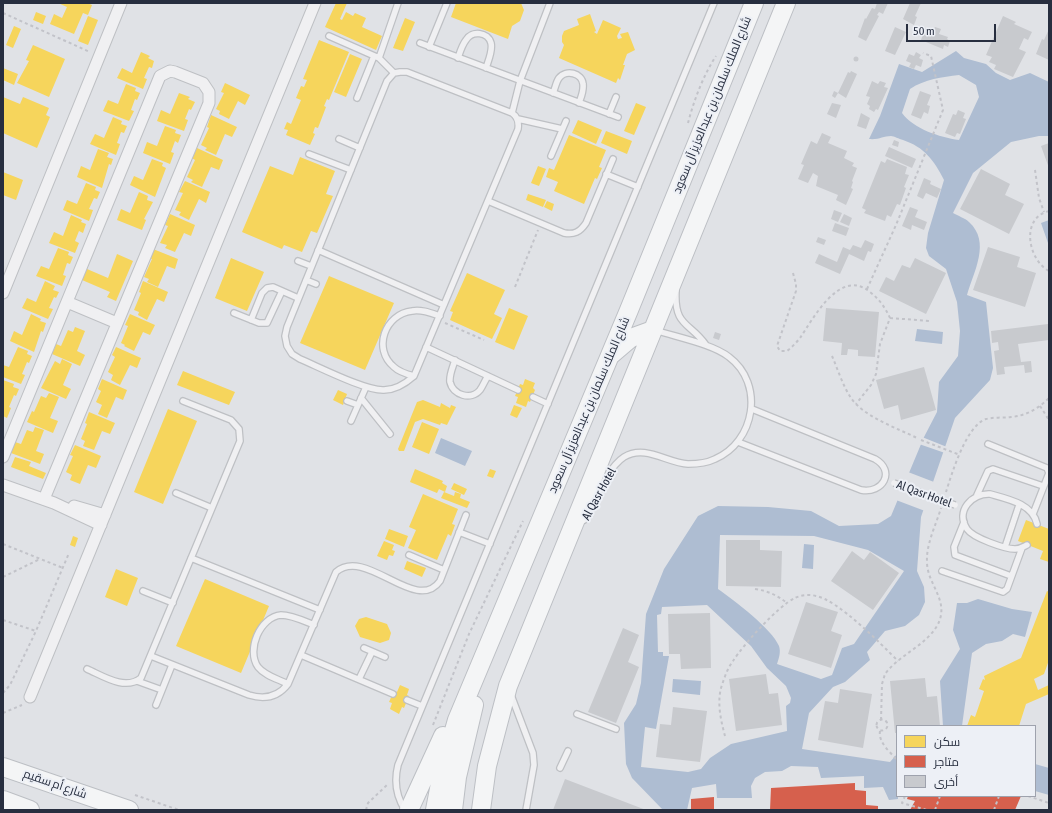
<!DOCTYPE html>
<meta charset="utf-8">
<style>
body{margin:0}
#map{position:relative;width:1052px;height:813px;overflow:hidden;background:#e0e2e6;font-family:"Asap Condensed",Cairo,sans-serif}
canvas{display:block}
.frame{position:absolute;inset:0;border:4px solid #272e3f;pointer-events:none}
.legend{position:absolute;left:896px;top:725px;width:140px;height:72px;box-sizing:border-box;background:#edf0f6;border:1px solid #9ea2ad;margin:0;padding:5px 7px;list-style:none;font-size:12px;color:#272e3f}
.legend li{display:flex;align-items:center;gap:8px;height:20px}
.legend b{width:20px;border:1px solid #9ea2ad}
.scale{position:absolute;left:906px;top:24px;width:90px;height:18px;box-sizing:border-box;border:2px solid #272e3f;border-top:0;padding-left:5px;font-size:12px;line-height:14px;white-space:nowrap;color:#272e3f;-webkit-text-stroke:3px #edf0f6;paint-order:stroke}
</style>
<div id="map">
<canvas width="1052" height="813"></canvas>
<div class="frame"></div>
<ul class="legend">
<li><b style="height:11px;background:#f6d55c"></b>سكن</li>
<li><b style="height:11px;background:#d6604d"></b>متاجر</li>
<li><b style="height:11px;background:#c8cace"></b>أخرى</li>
</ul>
<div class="scale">50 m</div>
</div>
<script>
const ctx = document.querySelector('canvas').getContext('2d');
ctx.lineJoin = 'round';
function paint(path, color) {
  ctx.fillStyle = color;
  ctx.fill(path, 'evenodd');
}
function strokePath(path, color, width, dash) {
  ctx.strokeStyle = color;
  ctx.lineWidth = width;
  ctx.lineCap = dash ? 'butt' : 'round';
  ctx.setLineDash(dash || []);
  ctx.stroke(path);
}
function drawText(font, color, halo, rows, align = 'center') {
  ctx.font = font + ' "Asap Condensed",Cairo,sans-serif';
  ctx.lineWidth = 4;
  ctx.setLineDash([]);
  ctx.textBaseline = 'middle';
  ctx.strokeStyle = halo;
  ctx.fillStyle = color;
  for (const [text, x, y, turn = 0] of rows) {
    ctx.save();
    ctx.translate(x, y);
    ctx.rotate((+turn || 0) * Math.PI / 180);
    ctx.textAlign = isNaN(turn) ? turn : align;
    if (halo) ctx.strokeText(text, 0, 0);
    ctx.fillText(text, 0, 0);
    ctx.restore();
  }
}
paint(new Path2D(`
 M 956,51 L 964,58 L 986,64 L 996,73 L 1010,80 L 1030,73 L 1049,82 L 1049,136 L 1039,136 L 1011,142 L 973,173 L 953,213 C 958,216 965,218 969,222 C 991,242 974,271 967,295 L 986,302 L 993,368 L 990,380 L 955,418 L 921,517 L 917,571 L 924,587 L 925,602 L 919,615 L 905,626 L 885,631 L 867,652 L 870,660 L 845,682 L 833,687 L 809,713 L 802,749 L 890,762 L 897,754 L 898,799 L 889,800 L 883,787 L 864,788 L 864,776 L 821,778 L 818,767 L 791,766 L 782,771 L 765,772 L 755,778 L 751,786 L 752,798 L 717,798 L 716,784 L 692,788 L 687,810 L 663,810 L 632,778 L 626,764 L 624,723 L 636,704 L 641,683 L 646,614 L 664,569 L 698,516 L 718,506 L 768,507 L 811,511 L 839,526 L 878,524 L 891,516 L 924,437 L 937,412 L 939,382 L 958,356 L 960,331 L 957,302 L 946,269 L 929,256 L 926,248 L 928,233 L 944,180 C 934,160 924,147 903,140 C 899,139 894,136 891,136 C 883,136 879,140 869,139 L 880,116 L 899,64 L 922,72 ZM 959,75 L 976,85 L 979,97 L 959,140 C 939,137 914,129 902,113 L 910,89 C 925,79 942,77 959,75 ZM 720,535 L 814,536 L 868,550 L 904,571 L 854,644 L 842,648 L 832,675 L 821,679 L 777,664 C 779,658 781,652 779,646 C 772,629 734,600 718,589 ZM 707,605 L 751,646 L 767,668 L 786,686 L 791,698 L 790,703 L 786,706 L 787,731 L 731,744 L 710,758 L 701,769 L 688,772 L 641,767 L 645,727 L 656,729 L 669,656 L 663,656 L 663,652 L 658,652 L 657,615 L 661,614 L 662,607 Z
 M 1049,220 L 1049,243 L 1048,243 L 1041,223 Z
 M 917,329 L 943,332 L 942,344 L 915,341 Z
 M 441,438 L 472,451 L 465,466 L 435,453 Z
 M 804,544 L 814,545 L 813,569 L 802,568 Z
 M 978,599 L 1012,609 L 1032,612 L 1025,637 L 1013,634 L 1002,641 L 986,644 L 972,653 L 962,726 L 943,726 L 940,681 L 960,649 L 953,630 L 957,603 L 967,603 Z
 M 673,679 L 701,681 L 700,695 L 672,692 Z
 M 1035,764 L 1049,768 L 1049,795 L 1035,791 Z`), '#aebdd2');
paint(new Path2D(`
 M 922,437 L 947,447 L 945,453 L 919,444 Z
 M 908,472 L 934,482 L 925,511 L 896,500 Z`), '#e0e2e6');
paint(new Path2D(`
 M 58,3 L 87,3 L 92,5 L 88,15 L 83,13 L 74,34 L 50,24 L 54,14 L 62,18 L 67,7 Z
 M 336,3 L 347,3 L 340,19 L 342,20 L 346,12 L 353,16 L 355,13 L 366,18 L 362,27 L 382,36 L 376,50 L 325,27 Z
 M 456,3 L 521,3 L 524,10 L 520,21 L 512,26 L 508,39 L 451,17 Z
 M 36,12 L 46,16 L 43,24 L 33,20 Z
 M 590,14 L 596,31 L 594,32 L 597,34 L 603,20 L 621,28 L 617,36 L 618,39 L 622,38 L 620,34 L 628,32 L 635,50 L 627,54 L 623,65 L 625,65 L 620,80 L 618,78 L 616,83 L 559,58 L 564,45 L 562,42 L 562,36 L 564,31 L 579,25 L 577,19 Z
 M 88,16 L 98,20 L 88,45 L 78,41 Z
 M 405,18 L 415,22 L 403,51 L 393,48 Z
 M 14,26 L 21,29 L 13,48 L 6,45 Z
 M 319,40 L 349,52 L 329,100 L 327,99 L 324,106 L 326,107 L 318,128 L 315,127 L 313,133 L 315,134 L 310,145 L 286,135 L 288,130 L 284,129 L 287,122 L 291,124 L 301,100 L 296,98 L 301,86 L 304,87 L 307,80 L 303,79 Z
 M 33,45 L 65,59 L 49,97 L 17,83 L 29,61 L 26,60 Z
 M 141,52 L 150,56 L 148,58 L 154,61 L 152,68 L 149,67 L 144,78 L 147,79 L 143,89 L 117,78 L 122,68 L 132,73 Z
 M 350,54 L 362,59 L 346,97 L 334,92 Z
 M 3,68 L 18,74 L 14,85 L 3,80 Z
 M 225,83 L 250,95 L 245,105 L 238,101 L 229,119 L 219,114 L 220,111 L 216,109 L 224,93 L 221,92 Z
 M 126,84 L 136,88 L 135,91 L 140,93 L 137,100 L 135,99 L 131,110 L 134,111 L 129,121 L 103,111 L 108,100 L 118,104 Z
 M 179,93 L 190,97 L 188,99 L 195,102 L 191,110 L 189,109 L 185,119 L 188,120 L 184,131 L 157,121 L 161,110 L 170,114 Z
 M 3,97 L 20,104 L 23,97 L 49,108 L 46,115 L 50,117 L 37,148 L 3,133 Z
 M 636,103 L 646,107 L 634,135 L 624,131 Z
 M 211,115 L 237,127 L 232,137 L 225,134 L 216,155 L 205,150 L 207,148 L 201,145 L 209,128 L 207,127 Z
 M 113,117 L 122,121 L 121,124 L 127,126 L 124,133 L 121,132 L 117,143 L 120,144 L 116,155 L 90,144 L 95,134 L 104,138 Z
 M 578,120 L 602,130 L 596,144 L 572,133 Z
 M 165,126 L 176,130 L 175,133 L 181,135 L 178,143 L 175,141 L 171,152 L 174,153 L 170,164 L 143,153 L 147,142 L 157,146 Z
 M 606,131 L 632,141 L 627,154 L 601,143 Z
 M 569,135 L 606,150 L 599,167 L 602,168 L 597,179 L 595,178 L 584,204 L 554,191 L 558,182 L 546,177 L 549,168 L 554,170 Z
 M 197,148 L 223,160 L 219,170 L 211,167 L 202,187 L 191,182 L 193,180 L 187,177 L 195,160 L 192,158 Z
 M 98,149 L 109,153 L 107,157 L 113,159 L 111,165 L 109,164 L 102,188 L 77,177 L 81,166 L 90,170 Z
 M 300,157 L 335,171 L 326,194 L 333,196 L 317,233 L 311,231 L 302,252 L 284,245 L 282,249 L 242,232 L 270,166 L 293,175 Z
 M 152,159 L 163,163 L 162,166 L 166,168 L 155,197 L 130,185 L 134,176 L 143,180 Z
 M 538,166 L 546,169 L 539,186 L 531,183 Z
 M 3,172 L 23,180 L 16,200 L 3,195 Z
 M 185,181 L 210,192 L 206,203 L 199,199 L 189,220 L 179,215 L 181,212 L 175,210 L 183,193 L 179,192 Z
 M 86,183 L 96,187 L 95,190 L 100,192 L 97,199 L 94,198 L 89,209 L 93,210 L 89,221 L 63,210 L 67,200 L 77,204 Z
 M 139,192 L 148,196 L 147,200 L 153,202 L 144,219 L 146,220 L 142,230 L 117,220 L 121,209 L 130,213 Z
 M 528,194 L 546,200 L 543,207 L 526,200 Z
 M 547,201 L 554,204 L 552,211 L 544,207 Z
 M 170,214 L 195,225 L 191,236 L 184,233 L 175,252 L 165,248 L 167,245 L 160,243 L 168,226 L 165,225 Z
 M 71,215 L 82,220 L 81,222 L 86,224 L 83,233 L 79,231 L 75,241 L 79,243 L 75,253 L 49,243 L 54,232 L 63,236 Z
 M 58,248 L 69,252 L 68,255 L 73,257 L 70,264 L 67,263 L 63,275 L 66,276 L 62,286 L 36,276 L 41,266 L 49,269 Z
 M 153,249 L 178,259 L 175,269 L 167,266 L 158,287 L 147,282 L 149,279 L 144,277 L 152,259 L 149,258 Z
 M 117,254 L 133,261 L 116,301 L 107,297 L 110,292 L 82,280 L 87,269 L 108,278 Z
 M 231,258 L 264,272 L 247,311 L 215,298 Z
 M 467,273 L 505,290 L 494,314 L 502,318 L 492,339 L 450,320 L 453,312 L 450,311 Z
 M 329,276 L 394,303 L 365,370 L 300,343 Z
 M 45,281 L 55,286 L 53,290 L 59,292 L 56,298 L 54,297 L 49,308 L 53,309 L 48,319 L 22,308 L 27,298 L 36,302 Z
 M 143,281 L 168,292 L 164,302 L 157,299 L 147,320 L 138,315 L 139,312 L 134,310 L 141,293 L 139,292 Z
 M 509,308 L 528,316 L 514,350 L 495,342 Z
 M 31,314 L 41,319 L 40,321 L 46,323 L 43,332 L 41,331 L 34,352 L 10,341 L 14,331 L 22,335 Z
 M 130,314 L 155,325 L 150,335 L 143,332 L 134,351 L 124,346 L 125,345 L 121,343 L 128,326 L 125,325 Z
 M 75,327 L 85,331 L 77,351 L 85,355 L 80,366 L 52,354 L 56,344 L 61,346 L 68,330 L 73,332 Z
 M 18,347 L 28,351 L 27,354 L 32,356 L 29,363 L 27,362 L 22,374 L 25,375 L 21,384 L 3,377 L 3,365 L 9,367 Z
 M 116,347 L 141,358 L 137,368 L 130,365 L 120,385 L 111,380 L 113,375 L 108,372 L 115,357 L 112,355 Z
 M 62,359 L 72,364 L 63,385 L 71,389 L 66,399 L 41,388 L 55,361 L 60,364 Z
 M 183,371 L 235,392 L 229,405 L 177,385 Z
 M 102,379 L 127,390 L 123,400 L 116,397 L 107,418 L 98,414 L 102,405 L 96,402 L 101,391 L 98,389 Z
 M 525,379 L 535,383 L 533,388 L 535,390 L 530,402 L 528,401 L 526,407 L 516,403 L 518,397 L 515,396 L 520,384 L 523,385 Z
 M 3,380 L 14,384 L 13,387 L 19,389 L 16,396 L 14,395 L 9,407 L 11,408 L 7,418 L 3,416 Z
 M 338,390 L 347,394 L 343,405 L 333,400 Z
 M 49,393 L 59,397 L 50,418 L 58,421 L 53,433 L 27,422 L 32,411 L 34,412 L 41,396 L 46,398 Z
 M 423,400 L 440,407 L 441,403 L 450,408 L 451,405 L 456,407 L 447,425 L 441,423 L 440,425 L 423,419 L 415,422 L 404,451 L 399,451 L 398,449 L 417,402 Z
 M 514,405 L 522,408 L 517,418 L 510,415 Z
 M 168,409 L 197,421 L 163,504 L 134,492 Z
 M 89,412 L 115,423 L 110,434 L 102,431 L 94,450 L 83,446 L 85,441 L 81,439 L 87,424 L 85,423 Z
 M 422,422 L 439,429 L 429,454 L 412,447 Z
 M 35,427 L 44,430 L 36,451 L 44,454 L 40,464 L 11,453 L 15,442 L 21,444 L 27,430 L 33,432 Z
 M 75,445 L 101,456 L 96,468 L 88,465 L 80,484 L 70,480 L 72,475 L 66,472 L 73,456 L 70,455 Z
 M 15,457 L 31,462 L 29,466 L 46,473 L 43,479 L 11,467 Z
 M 415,469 L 443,481 L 442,483 L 447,486 L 445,492 L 439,489 L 437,493 L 410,482 Z
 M 490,469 L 496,471 L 493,478 L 487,476 Z
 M 454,483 L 467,489 L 464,495 L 451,489 Z
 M 444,492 L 454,496 L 455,492 L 461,494 L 460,498 L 470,502 L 467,508 L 441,498 Z
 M 423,494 L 458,509 L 452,524 L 455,525 L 451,536 L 448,534 L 437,560 L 408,548 L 416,530 L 409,527 Z
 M 1026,520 L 1049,529 L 1049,562 L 1040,559 L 1043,551 L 1018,541 Z
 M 389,529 L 408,536 L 404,547 L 385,539 Z
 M 73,536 L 78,538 L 75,547 L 70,545 Z
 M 384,541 L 394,545 L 392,550 L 395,551 L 393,556 L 389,555 L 387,560 L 377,556 Z
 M 407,561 L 426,568 L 422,577 L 404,569 Z
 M 116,569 L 138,578 L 127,606 L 105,597 Z
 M 205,579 L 269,606 L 241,673 L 176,646 Z
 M 1047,591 L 1049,592 L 1049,660 L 1044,674 L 1034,679 L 1038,690 L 1049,685 L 1049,694 L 1026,704 L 1019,726 L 967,726 L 971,715 L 975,717 L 984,691 L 979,689 L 983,679 L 985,680 L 984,676 L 1021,658 Z
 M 366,617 L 387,624 L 391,633 L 389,640 L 380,643 L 360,637 L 355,626 L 359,619 Z
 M 400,685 L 409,689 L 407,695 L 409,696 L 404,708 L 402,707 L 399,714 L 390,709 L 392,703 L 389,702 L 394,691 L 397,692 Z`), '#f6d55c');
paint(new Path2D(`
 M 855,783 L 855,790 L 866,791 L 866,805 L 878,806 L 878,810 L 770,810 L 771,788 Z
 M 908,796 L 1021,796 L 1015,810 L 910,810 L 915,801 L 907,799 Z
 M 714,797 L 714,810 L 691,810 L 691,799 Z`), '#d6604d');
paint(new Path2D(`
 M 877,3 L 888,3 L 883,14 L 879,12 L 877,15 L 879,16 L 866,41 L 858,37 L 865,18 L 866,19 L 872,8 L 875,9 Z
 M 910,3 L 921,3 L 915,16 L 917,17 L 914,25 L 903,19 Z
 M 1003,16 L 1016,22 L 1014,24 L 1032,32 L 1028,40 L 1024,38 L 1019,49 L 1026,52 L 1013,77 L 994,69 L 996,65 L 989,62 L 992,57 L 986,55 Z
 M 895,27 L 906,32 L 895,55 L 885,51 Z
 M 935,27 L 941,29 L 939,34 L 948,37 L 947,39 L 950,41 L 948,47 L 944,45 L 943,49 L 921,40 L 925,28 L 933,31 Z
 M 1049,29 L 1049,60 L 1036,54 L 1042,39 L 1044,40 Z
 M 916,52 L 921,55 L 919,58 L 923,60 L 921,67 L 916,65 L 914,69 L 909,67 L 911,63 L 906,61 L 909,54 L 914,56 Z
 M853.5 59a2.5 2.5 0 1 1 5 0a2.5 2.5 0 1 1-5 0Z
 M 851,71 L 857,74 L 846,98 L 838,93 L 848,72 L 850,73 Z
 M 872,81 L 878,84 L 880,81 L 886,83 L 884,87 L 888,88 L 878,110 L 876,109 L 874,112 L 869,109 L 870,106 L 867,104 L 870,97 L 866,96 Z
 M 834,91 L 838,93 L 835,98 L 832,96 Z
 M 920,91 L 931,95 L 927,105 L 930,106 L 928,114 L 924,112 L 921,119 L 911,115 Z
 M 832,103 L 841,105 L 836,118 L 827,114 Z
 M 958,110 L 965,113 L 963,118 L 966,119 L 960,134 L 957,133 L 955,137 L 945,133 L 953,114 L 956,115 Z
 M 861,113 L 870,118 L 866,129 L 857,126 Z
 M 822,133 L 831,137 L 828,143 L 847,151 L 844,158 L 854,163 L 852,166 L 857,168 L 852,181 L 853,182 L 851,188 L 853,189 L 846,205 L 836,200 L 838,195 L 816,186 L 818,176 L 813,173 L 808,183 L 798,179 L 804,165 L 801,164 L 811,141 L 817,144 Z
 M 894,140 L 899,142 L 898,147 L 892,145 Z
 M 1049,143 L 1049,168 L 1041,146 Z
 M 889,147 L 916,159 L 912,168 L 885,156 Z
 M 887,159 L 907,167 L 905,174 L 909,175 L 904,187 L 906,188 L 900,205 L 897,204 L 891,217 L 887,215 L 885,221 L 864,213 L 866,210 L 862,208 L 881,161 L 885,163 Z
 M 981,169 L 1010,184 L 1005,195 L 1024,204 L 1009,234 L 960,209 Z
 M 924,178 L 931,181 L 930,184 L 941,189 L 937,198 L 926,193 L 923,199 L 917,196 Z
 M 910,207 L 918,210 L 915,217 L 927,222 L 924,230 L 912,225 L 911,230 L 902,226 Z
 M 834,210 L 842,213 L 838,222 L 831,219 Z
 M 844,214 L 852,218 L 849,226 L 840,222 Z
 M 835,223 L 849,228 L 846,236 L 832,231 Z
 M 818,237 L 826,240 L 824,245 L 816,242 Z
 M 865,240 L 874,244 L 871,252 L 868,251 L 864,261 L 849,254 L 840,274 L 815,263 L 819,254 L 837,262 L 843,247 L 850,250 L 853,245 L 861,248 Z
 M 988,247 L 1020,257 L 1017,267 L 1036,273 L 1025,307 L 973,290 Z
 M 915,258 L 946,273 L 926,314 L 879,291 L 886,277 L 894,281 L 902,265 L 910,268 Z
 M 826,308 L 879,312 L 875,357 L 858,356 L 858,350 L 848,349 L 847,355 L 841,355 L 842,343 L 823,341 Z
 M 1048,324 L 1049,340 L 1018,344 L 1021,362 L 1031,361 L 1032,372 L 1025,373 L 1024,365 L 1004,367 L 1005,374 L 997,375 L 994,351 L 999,350 L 998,342 L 992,343 L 991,331 Z
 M 715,332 L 721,334 L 719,340 L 713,338 Z
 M 924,367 L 936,410 L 901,420 L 898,405 L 884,409 L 876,380 Z
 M 726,540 L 760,540 L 760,550 L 782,551 L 781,587 L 726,586 Z
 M 852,551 L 864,560 L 870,552 L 899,573 L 873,610 L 831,581 Z
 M 806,602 L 838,612 L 831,631 L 842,635 L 831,668 L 788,654 Z
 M 710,613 L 711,668 L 681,669 L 680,654 L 669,654 L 668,614 Z
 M 623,628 L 639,635 L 628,662 L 639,667 L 616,723 L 588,712 Z
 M 766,674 L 769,694 L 778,693 L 782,725 L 736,731 L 729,679 Z
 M 925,678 L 927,697 L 937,696 L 940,726 L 897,726 L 897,733 L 895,733 L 890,681 Z
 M 840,689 L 872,694 L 863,748 L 818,740 L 825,701 L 838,703 Z
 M 673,707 L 707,711 L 700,762 L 656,757 L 660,724 L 671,725 Z
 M 565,779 L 646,810 L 553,810 Z`), '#c8cace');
const lane = new Path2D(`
 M 329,36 L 379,58 L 394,73
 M 420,43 L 618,117
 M 429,47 L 447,3
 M 379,58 L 398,3
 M 458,58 C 460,52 462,45 466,40 C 472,30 488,32 491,43 C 493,51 488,61 486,68
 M 400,72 L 407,72 L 512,113 C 518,117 519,122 518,129 L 414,376 C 405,384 396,390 384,390 C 366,391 319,367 300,359 L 292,354 L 287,346 L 285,336 L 287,327 L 387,81 L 394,73 Z
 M 553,93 C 555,89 556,82 559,78 C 566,69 582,73 583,84 C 584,91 581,97 579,103
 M 357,98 L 374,56
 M 512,113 L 520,81 L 550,3
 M 609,114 L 616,97
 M 518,119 L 562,129
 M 339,139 L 360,148
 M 309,154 L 351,170
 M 551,156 L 566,121
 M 606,174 L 638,187
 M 488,201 L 564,233 C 574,235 580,232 586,223 L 613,159
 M 318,250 L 444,305
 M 298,261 L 311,266
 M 306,280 L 316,284
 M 676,291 C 674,327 690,322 706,345
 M 234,313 L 259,323 L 267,323 L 282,291
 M 251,320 L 262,293 L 267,288 L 273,287 L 298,298
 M 426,347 L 518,390
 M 455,360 C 453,367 449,375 450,382 C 453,395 471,401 480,390 C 483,386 485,380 488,376
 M 414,376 C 406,374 399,372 394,367 C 372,349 385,314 412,311 C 421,309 431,313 440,316
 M 533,397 L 548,404
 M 361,398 L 390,434
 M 347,401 L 358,405
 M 351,421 L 366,387
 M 738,442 L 861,490 C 883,494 896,471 875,459 L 752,409
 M 988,444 L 1047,468 L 1049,473 L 1033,514
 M 176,493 L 212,508
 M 977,495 L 988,471 L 993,469 L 1043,486
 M 584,520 C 594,502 607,468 624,457 C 645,444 667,463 688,464 C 697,464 707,463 715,459 C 755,442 765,384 729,357 C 713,344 676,337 655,330
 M 964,522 L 954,547 L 955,555 L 1011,576
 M 459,532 L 490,544
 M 1027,545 C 1023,547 1020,549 1015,549 C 1005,549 973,538 967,529 C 955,511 972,493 990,494 C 1008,499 1033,504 1037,524
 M 1005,547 L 1019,505
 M 409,555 L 444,570
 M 191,558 L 320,610
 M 942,571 L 1003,592 L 1007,589 L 1022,548
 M 143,591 L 173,603
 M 364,648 L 385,657
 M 301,655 L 393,694
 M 151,656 L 249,695 C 265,700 278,697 288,684 L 336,572 C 366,546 416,615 440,581 L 466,515
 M 87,669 C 103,676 125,691 141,678 L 240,441 L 239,429 L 231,420 L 183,401
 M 359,679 L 372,652
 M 137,681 L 162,690
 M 288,684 C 278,679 265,676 258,667 C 246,650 260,617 281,615 C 292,615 304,621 314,625
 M 511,695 L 533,753 L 534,765 L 526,810
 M 407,700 L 422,706
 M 156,705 L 172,665
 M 577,714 L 616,729
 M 560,768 L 568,751
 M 405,810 C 396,796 394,781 398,765 L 714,3`);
const street = new Path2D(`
 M 3,293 L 121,3
 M 67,302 L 117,323
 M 3,457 L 160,76 L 170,71 L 175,72 L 203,83 L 209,92 L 209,103 L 44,499
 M 3,485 L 54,503 L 101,525
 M 74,506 L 105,515
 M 30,697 L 315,3`);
const primary = new Path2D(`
 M 611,355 L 631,338 L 653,330
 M 3,767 L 129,810
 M 3,800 L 30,810
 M 409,810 L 443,736
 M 435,810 L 442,773 L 457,720 L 629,310 L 754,3
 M 453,810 L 457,777 L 474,705
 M 481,810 L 487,766 L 508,686 L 786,3`);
strokePath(lane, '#bec0c4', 8);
strokePath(street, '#bec0c4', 13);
strokePath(primary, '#bcbfc4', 20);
strokePath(new Path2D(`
 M 3,13 L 90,52
 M 688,123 C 694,100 703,76 716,56
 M 1035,170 L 1039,198 L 1044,212
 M 1049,211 C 1020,218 1028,260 1049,271
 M 793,273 L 796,284 L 796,291 L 777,346 L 780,351 L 787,351 C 792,347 796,343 800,338 C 813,319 840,267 870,292 C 879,299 885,307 890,318 L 880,344 L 876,374 L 871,385 L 856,404
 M 515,287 L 538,230
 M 867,289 L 896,225 L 943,110 L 931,56 L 923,53
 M 890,318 L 930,321
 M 445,323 L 484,340
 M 832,356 C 838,370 843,386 851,398 C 864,417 897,428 917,438
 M 1040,406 L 1049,420
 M 921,440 L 960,455
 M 946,492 C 952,473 966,426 986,419 C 994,417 1003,418 1011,417 C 1026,416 1039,408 1049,398
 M 3,544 L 63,568
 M 3,577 L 40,559
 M 755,589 C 768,591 777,595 787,603
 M 3,620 L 36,631
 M 3,693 L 10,685 L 36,631 L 69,553
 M 3,713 L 22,705
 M876.5 725a5.5 5.5 0 1 1 11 0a5.5 5.5 0 1 1-11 0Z
 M 881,720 L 882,684 L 885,674 C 899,655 925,646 937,626 C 951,601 927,585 927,562 C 926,544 936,525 941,508
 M 433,725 L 469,634 L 523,521
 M 880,731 C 878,742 890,752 897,760
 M 725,736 C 721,721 717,704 721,688 C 724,679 727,669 733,661 C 744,644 778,606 795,598 C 801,595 809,594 816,596 C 838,600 881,644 898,661
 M 135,795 L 179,810
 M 905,796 L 902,803 L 927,810
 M 1028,796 L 1049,803
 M 366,810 L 368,803 L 388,784
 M 935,810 L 940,796
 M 994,810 L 999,796`), '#c2c3c9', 2, [3, 3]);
strokePath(lane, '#f0f0f2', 5.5);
strokePath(street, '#f0f0f2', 11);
strokePath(primary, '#f4f5f6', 18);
const laneBridge = new Path2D(`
 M 894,483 L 955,505`);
strokePath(laneBridge, '#bec0c4', 8, []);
strokePath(laneBridge, '#f0f0f2', 5.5);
drawText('12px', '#272e3f', '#edf0f6', [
 ["شارع الملك سلمان بن عبدالعزيز آل سعود",712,105,-68],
 ["شارع الملك سلمان بن عبدالعزيز آل سعود",589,405,-67],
 ["Al Qasr Hotel",599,494,-61],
 ["Al Qasr Hotel",924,494,20],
 ["شارع أم سقيم",55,784,19]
]);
</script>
